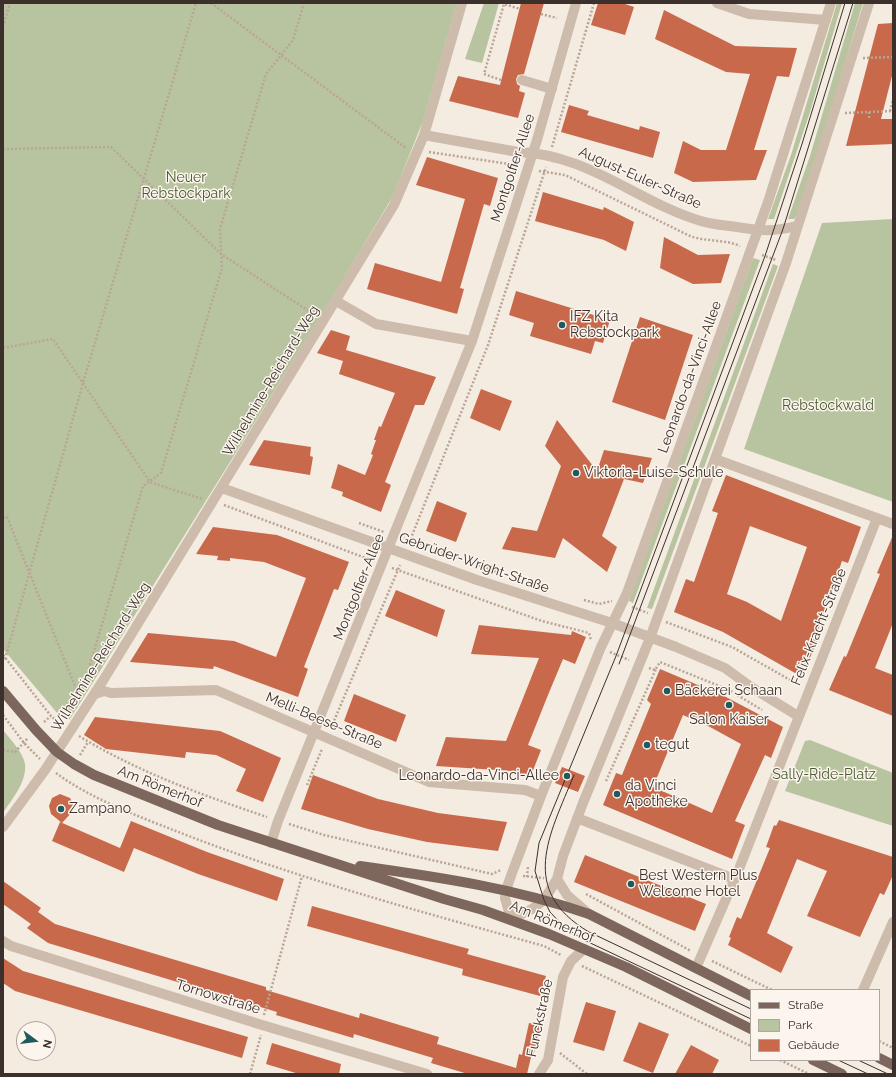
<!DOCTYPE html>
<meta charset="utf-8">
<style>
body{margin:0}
#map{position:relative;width:896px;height:1077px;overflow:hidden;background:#f4ebe1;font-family:Raleway,sans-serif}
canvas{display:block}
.frame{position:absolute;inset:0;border:4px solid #3b302b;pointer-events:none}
.legend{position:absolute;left:750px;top:989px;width:130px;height:72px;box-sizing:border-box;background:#fbf5ee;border:1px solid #aea6a0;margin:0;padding:5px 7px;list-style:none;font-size:12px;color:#3b302b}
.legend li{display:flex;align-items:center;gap:8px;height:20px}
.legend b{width:20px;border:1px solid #aea6a0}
.north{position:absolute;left:16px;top:1021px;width:40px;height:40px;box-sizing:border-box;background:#fbf5ee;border:1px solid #aea6a0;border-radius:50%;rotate:105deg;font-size:11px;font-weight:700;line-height:16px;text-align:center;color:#3b302b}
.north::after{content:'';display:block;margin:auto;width:14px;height:18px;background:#1f5a5e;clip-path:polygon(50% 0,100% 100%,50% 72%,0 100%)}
</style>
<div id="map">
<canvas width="896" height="1077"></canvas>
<div class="frame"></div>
<ul class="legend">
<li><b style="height:5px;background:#7d675c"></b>Straße</li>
<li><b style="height:11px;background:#b8c4a0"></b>Park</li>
<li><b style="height:11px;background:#c8694b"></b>Gebäude</li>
</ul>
<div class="north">N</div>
</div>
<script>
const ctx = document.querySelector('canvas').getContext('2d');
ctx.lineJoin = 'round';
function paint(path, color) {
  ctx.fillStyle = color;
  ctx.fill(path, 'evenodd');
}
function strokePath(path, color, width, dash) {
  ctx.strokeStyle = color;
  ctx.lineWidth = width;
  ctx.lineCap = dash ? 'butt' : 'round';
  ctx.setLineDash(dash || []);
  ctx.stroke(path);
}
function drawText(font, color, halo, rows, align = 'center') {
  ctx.font = font + ' Raleway,sans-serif';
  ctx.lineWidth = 3;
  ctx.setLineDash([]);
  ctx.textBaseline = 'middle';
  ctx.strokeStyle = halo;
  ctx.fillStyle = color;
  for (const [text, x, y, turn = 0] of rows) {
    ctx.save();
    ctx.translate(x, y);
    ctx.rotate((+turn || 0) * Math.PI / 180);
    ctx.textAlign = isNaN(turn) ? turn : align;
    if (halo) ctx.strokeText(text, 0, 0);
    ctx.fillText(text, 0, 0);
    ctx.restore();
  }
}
paint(new Path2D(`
 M 3,3 L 457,3 L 423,121 L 393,196 L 332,298 L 77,708 L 69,720 L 63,719 L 58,714 L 3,649 Z
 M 484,3 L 499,3 L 482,63 L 465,59 Z
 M 837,3 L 842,3 L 810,112 L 774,219 L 768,219 L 791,155 Z
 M 855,3 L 863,3 L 812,172 L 797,214 L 794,219 L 788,219 L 810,156 Z
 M 893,219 L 893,502 L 744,449 L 822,223 Z
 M 753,258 L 760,260 L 633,603 L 629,601 Z
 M 773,264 L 778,266 L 652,609 L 647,608 Z
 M 3,730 C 10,739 23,752 25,764 C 27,782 12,799 3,813 Z
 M 810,740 L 893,773 L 893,826 L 785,791 L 805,741 Z`), '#b8c4a0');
paint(new Path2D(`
 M 521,3 L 544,3 L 524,74 L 518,75 L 516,79 L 517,84 L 520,86 L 519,91 L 525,93 L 518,118 L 449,101 L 458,76 L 500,85 Z
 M 598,3 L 622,3 L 634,7 L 625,35 L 591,25 Z
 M 664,10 L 735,46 L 797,48 L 789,77 L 777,76 L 754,150 L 767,150 L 756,180 L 693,182 L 674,173 L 683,141 L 701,150 L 726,150 L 750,74 L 726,72 L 655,39 Z
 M 893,23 L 893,72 L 881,119 L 893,119 L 893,144 L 846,146 L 878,24 Z
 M 569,105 L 589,111 L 587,115 L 639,130 L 640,126 L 660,132 L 653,158 L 561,132 Z
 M 427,157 L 498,178 L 490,206 L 484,204 L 460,288 L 464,289 L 457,314 L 367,289 L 375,263 L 441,282 L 465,199 L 416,185 Z
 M 543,192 L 603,210 L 604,207 L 634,222 L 626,251 L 604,240 L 535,221 Z
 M 664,237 L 698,255 L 730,254 L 721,283 L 693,284 L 660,268 Z
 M 516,291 L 610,320 L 603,343 L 595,341 L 591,354 L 530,336 L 534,323 L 509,315 Z
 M 640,317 L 693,335 L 665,420 L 612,402 Z
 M 331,330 L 350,336 L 346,350 L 436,377 L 424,405 L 415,405 L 385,482 L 391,485 L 381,512 L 342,496 L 343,492 L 331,488 L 338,464 L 365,475 L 373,455 L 371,454 L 376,440 L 374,440 L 379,426 L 381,427 L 395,393 L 339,374 L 343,361 L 317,353 Z
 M 481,389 L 512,401 L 500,431 L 470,418 Z
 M 557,420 L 597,471 L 604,450 L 652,458 L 643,483 L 624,479 L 602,536 L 617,547 L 607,572 L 563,538 L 555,558 L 502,549 L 512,527 L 537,531 L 561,466 L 545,446 Z
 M 264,440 L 311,447 L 310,456 L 313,457 L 310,475 L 249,465 Z
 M 726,475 L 861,527 L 848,563 L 842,561 L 815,639 L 817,641 L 802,677 L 723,632 L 674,612 L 686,579 L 694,582 L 718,513 L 712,511 ZM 750,526 L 807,547 L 781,621 L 747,602 L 727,594 Z
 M 437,501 L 467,513 L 456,542 L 426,531 Z
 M 213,527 L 277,535 L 349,562 L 338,590 L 334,589 L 304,667 L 308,669 L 298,697 L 214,666 L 213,669 L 130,662 L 148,633 L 234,641 L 276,657 L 306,578 L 264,562 L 230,558 L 230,561 L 217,560 L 218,556 L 196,554 Z
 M 893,535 L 893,623 L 875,668 L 893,675 L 893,716 L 829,690 L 844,656 L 846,657 L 880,574 L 877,573 Z
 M 396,590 L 445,610 L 437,637 L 385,616 Z
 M 479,625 L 571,635 L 572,631 L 586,637 L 575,664 L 563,659 L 548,695 L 528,745 L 541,750 L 530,778 L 512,771 L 436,766 L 446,737 L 506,741 L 539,658 L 471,654 Z
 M 660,669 L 724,696 L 783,727 L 771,758 L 765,755 L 735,821 L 745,825 L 732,859 L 603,805 L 616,773 L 622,775 L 651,704 L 647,700 ZM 683,715 L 710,727 L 741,744 L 712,813 L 653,787 Z
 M 354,694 L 406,715 L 396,742 L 344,721 Z
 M 95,717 L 220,731 L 281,758 L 263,802 L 236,791 L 246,769 L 216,755 L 186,752 L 185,758 L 106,749 L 84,735 Z
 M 562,767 L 585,776 L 578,792 L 555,783 Z
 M 313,775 L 378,799 L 438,813 L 507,822 L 498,851 L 427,842 L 368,829 L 301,809 Z
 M 60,794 L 70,798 L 74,805 L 72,812 L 62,823 L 51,814 L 49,806 L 52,798 Z
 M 779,820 L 893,857 L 893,875 L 884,895 L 880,893 L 860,937 L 807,916 L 827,871 L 797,859 L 767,933 L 793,947 L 781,973 L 728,945 L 731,938 L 729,937 L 737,917 L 741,919 L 770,848 L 766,847 L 774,825 L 776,826 Z
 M 131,821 L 207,852 L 284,879 L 277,901 L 198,874 L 134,848 L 124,872 L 52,841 L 60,822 L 120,848 Z
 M 585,855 L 706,904 L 695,931 L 574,882 Z
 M 3,881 L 41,908 L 38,912 L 55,924 L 266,987 L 266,990 L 359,1018 L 360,1013 L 439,1037 L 437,1044 L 516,1068 L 519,1054 L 522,1055 L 529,1023 L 540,1025 L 533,1057 L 527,1056 L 531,1057 L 527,1074 L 468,1074 L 431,1063 L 433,1058 L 354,1034 L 353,1038 L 276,1015 L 277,1012 L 48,943 L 27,928 L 31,924 L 3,904 Z
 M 312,906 L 469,949 L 467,954 L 546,976 L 540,996 L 462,975 L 463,969 L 307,926 Z
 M 3,958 L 23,971 L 248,1037 L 242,1058 L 15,991 L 3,983 Z
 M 586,1002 L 616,1011 L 604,1051 L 573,1042 Z
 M 639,1022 L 669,1034 L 653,1073 L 623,1061 Z
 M 272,1043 L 341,1064 L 339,1074 L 299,1074 L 266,1064 Z
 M 691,1045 L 719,1060 L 712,1074 L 675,1074 Z`), '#c8694b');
strokePath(new Path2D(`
 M 211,3 L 406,148
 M 541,14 L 557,18
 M 3,27 L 10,3
 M 863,58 L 893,57 L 893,49
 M 501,80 L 484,74 L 504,4 L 520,9
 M 890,111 L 893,100
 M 869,112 L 869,120
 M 845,113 L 893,111
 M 552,147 L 594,3
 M 3,149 L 111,147 L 221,254 L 315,315
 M 429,152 L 509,164
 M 539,171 L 565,175 L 690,236 C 706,242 725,239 740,246
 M 762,255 L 776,260
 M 3,348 L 53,339 L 150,482 L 202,499
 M 224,505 L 371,560
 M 3,518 L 7,517 L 11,527 L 79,696
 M 359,523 L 384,532
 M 404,538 L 499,573
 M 409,543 L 488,345 L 546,167
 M 392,568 L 542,621 L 589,633 L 591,640
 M 584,600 L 599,604 L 612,601
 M 632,607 L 648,613
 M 666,622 L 732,647 L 799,685
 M 610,652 L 629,660
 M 3,655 L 51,716 L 62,725
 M 5,659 L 83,383 L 196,3
 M 649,668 L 655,670 L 660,662 L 729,690 L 762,710
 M 83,688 L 143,486 L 161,473 L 222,268 L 220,229 L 266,74 L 293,40 L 304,3
 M 3,715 L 24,743 L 40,759
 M 44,722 L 51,716
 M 331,728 L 400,565
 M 79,736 C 138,772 202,795 267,817
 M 3,750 L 15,752 L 28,738
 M 80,755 L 88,742
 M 56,773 C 91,799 140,817 181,833 C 299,879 422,912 544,946 L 561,955
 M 606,781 L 656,669
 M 307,785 L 322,749
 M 289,824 L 324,835 L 492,874 L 501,870
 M 523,876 L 544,878
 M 527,877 L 528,866
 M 586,894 L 691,951
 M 712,961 L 772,990
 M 582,966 L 751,1046
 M 264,1015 L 302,876
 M 879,1041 L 893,1048
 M 560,1053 L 587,1074
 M 780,1060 L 809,1074
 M 250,1074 L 261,1035`), '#b9a596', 2.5, [2, 2]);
strokePath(new Path2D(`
 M 717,3 L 749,14 L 826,20
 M 831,3 L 768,202 L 627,593 L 601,647 L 541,796 L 512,873 L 506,890 L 505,898 L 511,919 L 532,909 L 544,900 L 557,879 L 563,856 L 583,803 L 650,638 L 786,263 L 869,3
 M 522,80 L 552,89
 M 424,135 L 518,152 C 588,154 637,202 701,221 C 713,225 725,225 737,227 C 763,231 771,232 797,226
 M 336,301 L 376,324 L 472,341
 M 715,459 L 893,524
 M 222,488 L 477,580 L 612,623 L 676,647 L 725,668 L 751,687 L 798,716
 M 95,694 L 104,691 L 111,693 L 216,690 L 429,782 L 525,790 L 541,796
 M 577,818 L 734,879
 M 3,827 L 45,770 L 104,679 L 394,205 L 424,135 L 462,3
 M 271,843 L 278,821 L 472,341 L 537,140 L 576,3
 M 557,879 L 567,895 L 589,914
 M 3,941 L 11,946 L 262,1025 L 427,1074
 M 696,968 L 739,869 L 877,518
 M 863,990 L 893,922
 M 539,1074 L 548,1060 L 563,977 L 571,961 L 584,949`), '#cdbbac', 10);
strokePath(new Path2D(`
 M 3,691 L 36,730 L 57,752 L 74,764 L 94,775 L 218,825 L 444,899 L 483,910 L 549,934 L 626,967 L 751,1029
 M 360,866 C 438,877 514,888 589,914 L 751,996
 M 879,1058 L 893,1065
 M 813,1060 L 842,1074`), '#7d675c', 10);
strokePath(new Path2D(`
 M 619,664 L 783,229 L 853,3
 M 574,775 C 549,836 518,890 589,932 L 751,1009
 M 751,1019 L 584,940 L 564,927 L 550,912 L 544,900 L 535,871 L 539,843 L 616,656 L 765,256 L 802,144 L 845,3
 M 838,1060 L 868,1074
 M 858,1060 L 888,1074`), '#3b302b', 1);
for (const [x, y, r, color] of [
 [562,325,4,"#1f5a5e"],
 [576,473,4,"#1f5a5e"],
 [667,691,4,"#1f5a5e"],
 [729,705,4,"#1f5a5e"],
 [647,745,4,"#1f5a5e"],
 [567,776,4,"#1f5a5e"],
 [617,794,4,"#1f5a5e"],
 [61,809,4,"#1f5a5e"],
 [631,884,4,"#1f5a5e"]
]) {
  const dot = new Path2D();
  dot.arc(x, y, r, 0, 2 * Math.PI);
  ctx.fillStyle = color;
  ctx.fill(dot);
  strokePath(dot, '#fbf5ee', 1.5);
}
drawText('14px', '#3b302b', '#fbf5ee', [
 ["Montgolfier-Allee",513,168,-72],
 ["August-Euler-Straße",640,178,24],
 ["Leonardo-da-Vinci-Allee",690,377,-70],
 ["Wilhelmine-Reichard-Weg",271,381,-59],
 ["Gebrüder-Wright-Straße",474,563,19],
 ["Montgolfier-Allee",359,587,-68],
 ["Felix-Kracht-Straße",819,627,-68],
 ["Wilhelmine-Reichard-Weg",101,657,-58],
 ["Melli-Beese-Straße",324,721,23],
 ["Am Römerhof",160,787,22],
 ["Am Römerhof",552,922,22],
 ["Tornowstraße",218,997,17],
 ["Funckstraße",540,1018,-78]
]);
drawText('14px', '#4a5a2e', '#fbf5ee', [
 ["Neuer",186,178],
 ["Rebstockpark",186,194],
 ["Rebstockwald",828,406],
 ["Sally-Ride-Platz",824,775]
]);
drawText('14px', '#3b302b', '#fbf5ee', [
 ["IFZ Kita",570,317],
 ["Rebstockpark",570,333],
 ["Viktoria-Luise-Schule",584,473],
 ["Bäckerei Schaan",675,691],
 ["Salon Kaiser",729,720,"center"],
 ["tegut",655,745],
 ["Leonardo-da-Vinci-Allee",559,776,"right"],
 ["da Vinci",625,786],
 ["Apotheke",625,802],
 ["Zampano",69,809],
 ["Best Western Plus",639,876],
 ["Welcome Hotel",639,892]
], 'left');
</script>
